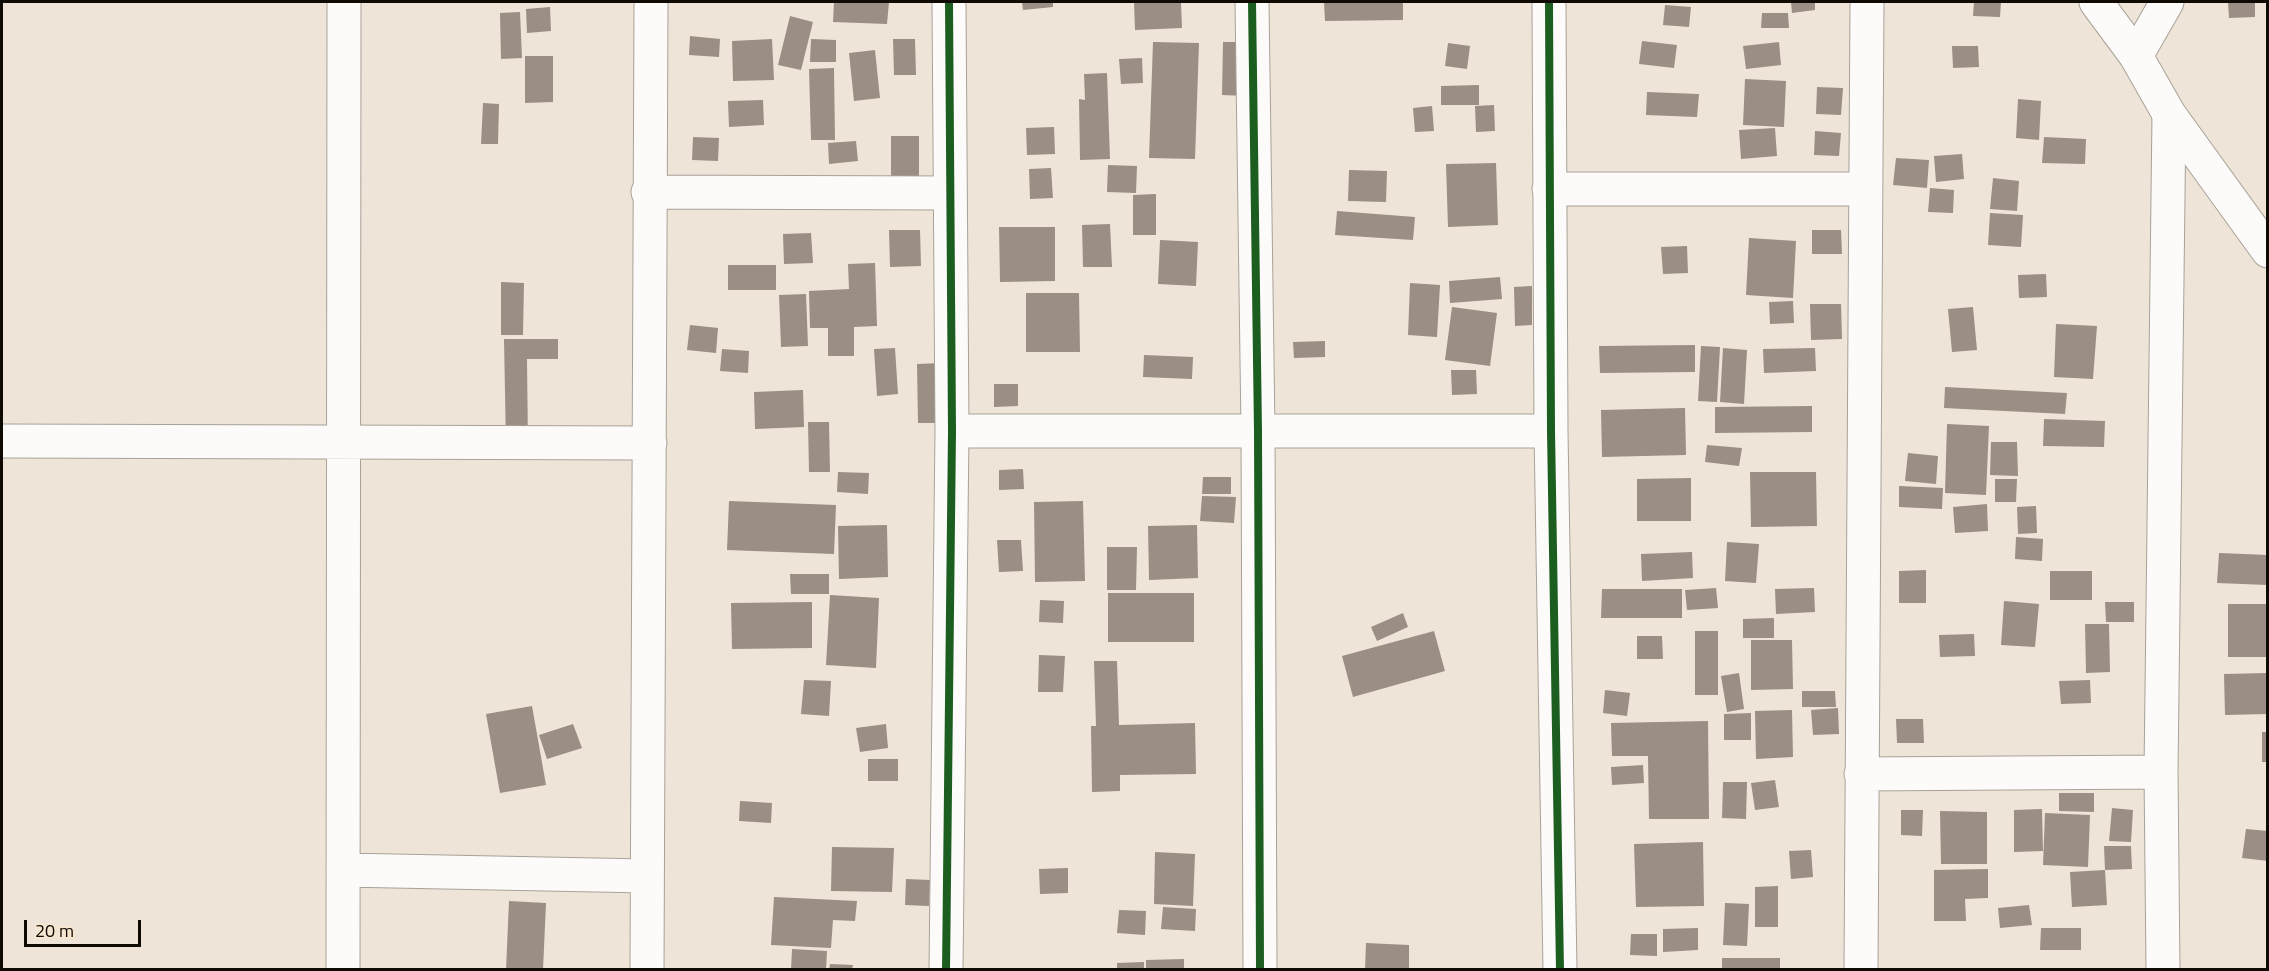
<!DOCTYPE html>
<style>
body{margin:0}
#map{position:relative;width:2269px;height:971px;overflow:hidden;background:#eee5d8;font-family:"Titillium Web",sans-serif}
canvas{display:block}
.frame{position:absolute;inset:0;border:3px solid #100a04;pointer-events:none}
.scale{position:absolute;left:24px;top:920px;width:117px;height:27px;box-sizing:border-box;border:3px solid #100a04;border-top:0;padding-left:8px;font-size:18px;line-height:21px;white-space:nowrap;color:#100a04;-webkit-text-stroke:4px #f7e7cf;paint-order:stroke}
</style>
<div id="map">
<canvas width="2269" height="971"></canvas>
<div class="frame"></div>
<div class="scale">20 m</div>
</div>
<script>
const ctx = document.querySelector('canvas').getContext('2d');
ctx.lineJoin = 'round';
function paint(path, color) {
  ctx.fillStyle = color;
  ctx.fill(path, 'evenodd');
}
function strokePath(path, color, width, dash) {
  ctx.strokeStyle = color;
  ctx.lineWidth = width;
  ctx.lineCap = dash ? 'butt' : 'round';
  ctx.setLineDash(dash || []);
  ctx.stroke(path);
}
paint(new Path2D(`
 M 834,2 L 889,2 L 887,24 L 833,22 Z
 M 1022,2 L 1053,2 L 1053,7 L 1023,10 Z
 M 1134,2 L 1181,2 L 1182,28 L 1135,30 Z
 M 1324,2 L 1403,2 L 1403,20 L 1325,21 Z
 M 1791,2 L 1815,2 L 1815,10 L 1792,13 Z
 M 1974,2 L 2001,2 L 2000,17 L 1973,16 Z
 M 2228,2 L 2255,2 L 2255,17 L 2229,18 Z
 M 1665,5 L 1691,7 L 1689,27 L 1663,25 Z
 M 550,7 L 551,31 L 527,33 L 526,9 Z
 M 520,12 L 522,58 L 501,59 L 500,13 Z
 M 1762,13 L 1788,13 L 1789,28 L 1761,28 Z
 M 790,16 L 813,22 L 801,70 L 778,65 Z
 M 690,36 L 720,39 L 719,57 L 689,55 Z
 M 772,39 L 774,80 L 733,81 L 732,41 Z
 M 811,39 L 836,40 L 836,62 L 810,62 Z
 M 893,39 L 915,39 L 916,75 L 894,75 Z
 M 1642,41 L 1677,45 L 1674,68 L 1639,64 Z
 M 1153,42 L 1199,43 L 1195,159 L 1149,158 Z
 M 1223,42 L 1249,42 L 1247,96 L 1222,95 Z
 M 1779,42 L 1781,65 L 1746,69 L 1743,46 Z
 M 1448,43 L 1470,46 L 1467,69 L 1445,66 Z
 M 1952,46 L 1978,46 L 1979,67 L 1953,68 Z
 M 875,50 L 880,98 L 854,101 L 849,53 Z
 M 525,56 L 553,56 L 553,102 L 525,103 Z
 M 1142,58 L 1143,83 L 1121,84 L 1119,59 Z
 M 834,68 L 835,140 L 811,140 L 809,69 Z
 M 1107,73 L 1110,159 L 1080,160 L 1079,99 L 1085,100 L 1084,74 Z
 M 1745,79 L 1786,81 L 1784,127 L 1743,125 Z
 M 1479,85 L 1479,105 L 1441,105 L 1441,86 Z
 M 1817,87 L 1843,88 L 1841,115 L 1816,114 Z
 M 1647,92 L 1699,94 L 1697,117 L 1646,115 Z
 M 2018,99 L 2041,101 L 2039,140 L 2016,138 Z
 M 763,100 L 764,125 L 729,127 L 728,101 Z
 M 483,103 L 499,104 L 498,144 L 481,144 Z
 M 1494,105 L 1495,131 L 1476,132 L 1475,106 Z
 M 1432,106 L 1434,131 L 1415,132 L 1413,108 Z
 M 1054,127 L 1055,154 L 1027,155 L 1026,128 Z
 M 1775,128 L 1777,156 L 1741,159 L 1739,130 Z
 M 1815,131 L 1841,133 L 1839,156 L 1814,155 Z
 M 891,136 L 919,136 L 919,188 L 891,188 Z
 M 693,137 L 719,138 L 718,161 L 692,160 Z
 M 2044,137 L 2086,139 L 2085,164 L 2042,163 Z
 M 856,141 L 858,161 L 829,164 L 828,143 Z
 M 1962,154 L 1964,179 L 1936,182 L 1934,156 Z
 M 1896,158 L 1929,160 L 1927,188 L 1893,185 Z
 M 1496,163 L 1498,225 L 1448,227 L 1446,164 Z
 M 1108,165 L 1137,166 L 1136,193 L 1107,192 Z
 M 1051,168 L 1053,198 L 1030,199 L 1029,169 Z
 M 1349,170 L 1387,171 L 1386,202 L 1348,201 Z
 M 1993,178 L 2019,181 L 2017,211 L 1990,209 Z
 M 1930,188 L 1954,190 L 1953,213 L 1928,212 Z
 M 1156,194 L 1156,235 L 1133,235 L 1133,195 Z
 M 1337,211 L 1415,217 L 1413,240 L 1335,235 Z
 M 1990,213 L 2023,215 L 2021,247 L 1988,245 Z
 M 1110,224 L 1112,267 L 1083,267 L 1082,225 Z
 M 999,227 L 1055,227 L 1055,281 L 1000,282 Z
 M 889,230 L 920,230 L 921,266 L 890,267 Z
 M 1812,230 L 1841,230 L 1842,254 L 1812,254 Z
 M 811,233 L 813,263 L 784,264 L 783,234 Z
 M 1749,238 L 1796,241 L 1793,298 L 1746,295 Z
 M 1160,240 L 1198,242 L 1196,286 L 1158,284 Z
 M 1687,246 L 1688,273 L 1663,274 L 1661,247 Z
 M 875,263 L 877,326 L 854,327 L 854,356 L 828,356 L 828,328 L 810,328 L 809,291 L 849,289 L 848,264 Z
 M 728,265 L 776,265 L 776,290 L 728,290 Z
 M 2046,274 L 2047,297 L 2019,298 L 2018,275 Z
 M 1500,277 L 1502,299 L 1450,303 L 1449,281 Z
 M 501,282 L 524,283 L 523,335 L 501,335 Z
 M 1410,283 L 1440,285 L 1437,337 L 1408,335 Z
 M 1532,286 L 1532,325 L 1515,326 L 1514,287 Z
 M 1026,293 L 1079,293 L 1080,352 L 1026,352 Z
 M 806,294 L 808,346 L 781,347 L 779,295 Z
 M 1793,301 L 1794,323 L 1770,324 L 1769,302 Z
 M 1810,304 L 1841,304 L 1842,339 L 1811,340 Z
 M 1452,307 L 1497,313 L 1490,366 L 1445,360 Z
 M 1973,307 L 1977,350 L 1952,352 L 1948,309 Z
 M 2056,324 L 2097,326 L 2093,379 L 2054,377 Z
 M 690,325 L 718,328 L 716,353 L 687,350 Z
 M 504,339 L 558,339 L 558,359 L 527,359 L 528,446 L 506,446 Z
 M 1325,341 L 1325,357 L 1294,358 L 1293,342 Z
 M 1695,345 L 1695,372 L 1600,373 L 1599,346 Z
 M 1701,346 L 1720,347 L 1717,402 L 1698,401 Z
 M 895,348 L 898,394 L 877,396 L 874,349 Z
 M 1723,348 L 1747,350 L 1744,404 L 1720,402 Z
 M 1815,348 L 1816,371 L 1764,373 L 1763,349 Z
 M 722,349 L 749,351 L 748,373 L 720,371 Z
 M 1144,355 L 1193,357 L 1192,379 L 1143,377 Z
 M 941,363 L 942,423 L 918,423 L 917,364 Z
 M 1451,370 L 1476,370 L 1477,394 L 1452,395 Z
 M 994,384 L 1018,384 L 1018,406 L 994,407 Z
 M 1945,387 L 2067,393 L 2065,414 L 1944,408 Z
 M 803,390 L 804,427 L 755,429 L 754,392 Z
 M 1812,406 L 1812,432 L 1715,433 L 1715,407 Z
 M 1685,408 L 1686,455 L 1602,457 L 1601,410 Z
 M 2044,419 L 2105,421 L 2104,447 L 2043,446 Z
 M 808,422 L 829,422 L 830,472 L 809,472 Z
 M 1947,424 L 1989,426 L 1986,495 L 1945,493 Z
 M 1991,442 L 2017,442 L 2018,476 L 1990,475 Z
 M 1707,445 L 1742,448 L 1739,466 L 1705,462 Z
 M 1908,453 L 1938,456 L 1936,484 L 1905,481 Z
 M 1023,469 L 1024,489 L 999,490 L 999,470 Z
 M 838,472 L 869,473 L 868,494 L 837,492 Z
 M 1750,472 L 1816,472 L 1817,526 L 1751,527 Z
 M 1203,477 L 1231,477 L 1231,494 L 1202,494 Z
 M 1691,478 L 1691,521 L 1637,521 L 1637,479 Z
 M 1995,479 L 2017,479 L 2016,502 L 1995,502 Z
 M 1899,486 L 1943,488 L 1942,509 L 1899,507 Z
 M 1202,496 L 1236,497 L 1234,523 L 1200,521 Z
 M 729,501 L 836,505 L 834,554 L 727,550 Z
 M 1083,501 L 1085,581 L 1035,582 L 1034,502 Z
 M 1987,504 L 1988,531 L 1955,533 L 1953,507 Z
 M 2036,506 L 2037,533 L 2018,534 L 2017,507 Z
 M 887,525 L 888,577 L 839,579 L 838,526 Z
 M 1197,525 L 1198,578 L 1149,580 L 1148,526 Z
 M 2016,537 L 2043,539 L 2042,561 L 2015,559 Z
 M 997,540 L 1021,540 L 1023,571 L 999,572 Z
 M 1727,542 L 1759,544 L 1756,583 L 1725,581 Z
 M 1107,547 L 1137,547 L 1136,590 L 1107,590 Z
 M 1692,552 L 1693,578 L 1642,581 L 1641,554 Z
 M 2219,553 L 2268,555 L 2268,585 L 2217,583 Z
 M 1926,570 L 1926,603 L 1899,603 L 1899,571 Z
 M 2050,571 L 2092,571 L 2092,600 L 2050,600 Z
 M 790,574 L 829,574 L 829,594 L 791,594 Z
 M 1716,588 L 1718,608 L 1687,610 L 1685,590 Z
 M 1814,588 L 1815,612 L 1776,614 L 1775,589 Z
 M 1602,589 L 1682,589 L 1682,618 L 1601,618 Z
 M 1108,593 L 1194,593 L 1194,642 L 1108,642 Z
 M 830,595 L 879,598 L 876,668 L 826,665 Z
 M 1040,600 L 1064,601 L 1063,623 L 1039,622 Z
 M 2004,601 L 2039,604 L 2035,647 L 2001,645 Z
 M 812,602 L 812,648 L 732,649 L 731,603 Z
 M 2105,602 L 2134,602 L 2134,622 L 2106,622 Z
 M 2228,604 L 2268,604 L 2268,657 L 2228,657 Z
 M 1403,613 L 1408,627 L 1377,641 L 1371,627 Z
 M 1774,618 L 1774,638 L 1743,638 L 1743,619 Z
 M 2085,624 L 2109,624 L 2110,672 L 2086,673 Z
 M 1434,631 L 1445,671 L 1353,697 L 1342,656 Z
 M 1695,631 L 1718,631 L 1718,695 L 1695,695 Z
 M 1974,634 L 1975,656 L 1940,657 L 1939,635 Z
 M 1637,636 L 1662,636 L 1663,659 L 1637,659 Z
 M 1751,640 L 1792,640 L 1793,689 L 1751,690 Z
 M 1039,655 L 1065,656 L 1063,692 L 1038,692 Z
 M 1094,661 L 1117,661 L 1119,725 L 1195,723 L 1196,774 L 1120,775 L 1120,791 L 1092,792 L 1091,726 L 1096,726 Z
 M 1739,673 L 1744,709 L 1727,712 L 1721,676 Z
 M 2268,673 L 2268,714 L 2225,715 L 2224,674 Z
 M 804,680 L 831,681 L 829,716 L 801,714 Z
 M 2090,680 L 2091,703 L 2061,704 L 2059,681 Z
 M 1605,690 L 1630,693 L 1627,716 L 1603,713 Z
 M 1802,691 L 1835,691 L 1836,707 L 1802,707 Z
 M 532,706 L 546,785 L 500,793 L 486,714 Z
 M 1838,708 L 1839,734 L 1813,735 L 1811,710 Z
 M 1792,710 L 1793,757 L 1756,759 L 1755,711 Z
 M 1751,713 L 1751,740 L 1724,740 L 1724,714 Z
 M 1896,719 L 1923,719 L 1924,743 L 1897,743 Z
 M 1708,721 L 1709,819 L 1649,819 L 1648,756 L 1612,756 L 1611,723 Z
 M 573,724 L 582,748 L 547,759 L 539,735 Z
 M 886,724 L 888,748 L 860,752 L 856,728 Z
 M 2262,732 L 2268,732 L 2268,762 L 2262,762 Z
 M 868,759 L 898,759 L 898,781 L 868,781 Z
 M 1643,765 L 1644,783 L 1612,785 L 1611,767 Z
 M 1775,780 L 1779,807 L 1755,810 L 1751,783 Z
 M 1723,782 L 1747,782 L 1746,819 L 1722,818 Z
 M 2059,793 L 2094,793 L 2094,812 L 2059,811 Z
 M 740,801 L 772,803 L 771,823 L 739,821 Z
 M 2112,808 L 2133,810 L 2131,842 L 2109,841 Z
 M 2042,809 L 2043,851 L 2014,852 L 2014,810 Z
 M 1901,810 L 1923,810 L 1922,836 L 1901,835 Z
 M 1940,811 L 1987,812 L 1987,864 L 1941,864 Z
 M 2045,813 L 2090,815 L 2088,867 L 2043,865 Z
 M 2246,829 L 2268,831 L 2268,861 L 2242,858 Z
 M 1703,842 L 1704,906 L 1636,907 L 1634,844 Z
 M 2104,846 L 2131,846 L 2132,869 L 2105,870 Z
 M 832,847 L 894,848 L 892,892 L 831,891 Z
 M 1811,850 L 1813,877 L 1791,879 L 1789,851 Z
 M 1155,852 L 1195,854 L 1193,906 L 1154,904 Z
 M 1068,868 L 1068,893 L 1040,894 L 1039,869 Z
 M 1988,869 L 1988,898 L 1965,899 L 1966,921 L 1934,921 L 1934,870 Z
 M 2105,870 L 2107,905 L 2072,907 L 2070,872 Z
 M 906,879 L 930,880 L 929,906 L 905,905 Z
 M 1778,886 L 1778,927 L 1755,927 L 1755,887 Z
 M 774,897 L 857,901 L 855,921 L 833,920 L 831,948 L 771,945 Z
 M 509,901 L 546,903 L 543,970 L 506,970 Z
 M 1725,903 L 1749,904 L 1747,946 L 1723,945 Z
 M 2029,905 L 2032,925 L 2000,928 L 1998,908 Z
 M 1163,907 L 1196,909 L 1195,931 L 1161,929 Z
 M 1119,910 L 1146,911 L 1145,935 L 1117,933 Z
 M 1698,928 L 1698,950 L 1663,952 L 1663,929 Z
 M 2041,928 L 2081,928 L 2081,950 L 2040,950 Z
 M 1631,934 L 1657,934 L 1657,956 L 1630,955 Z
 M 1366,943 L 1409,945 L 1409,970 L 1365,970 Z
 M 792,949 L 827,951 L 826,970 L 791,970 Z
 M 1722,958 L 1780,958 L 1780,970 L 1722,970 Z
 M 1184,959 L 1184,970 L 1146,970 L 1146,960 Z
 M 1144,962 L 1144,970 L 1117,970 L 1117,963 Z
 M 830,964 L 853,965 L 852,970 L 829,970 Z`), '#9a8e85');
const minor = new Path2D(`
 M 1252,2 L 1258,431 L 1260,970
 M 1549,2 L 1551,431 L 1560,970
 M 2136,56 L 2167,2
 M 1549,189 L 1864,189
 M 648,192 L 950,193
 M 952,431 L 1551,431
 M 2,441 L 650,443
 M 1861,774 L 2161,772
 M 343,870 L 647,876
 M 343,970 L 344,2
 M 647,970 L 651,2
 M 946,970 L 952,431 L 949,2
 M 1861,970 L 1867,2
 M 2163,970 L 2161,772 L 2169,114`);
const tertiary = new Path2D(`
 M 2096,2 L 2136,56 L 2169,114 L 2268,251`);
strokePath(minor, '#a9a198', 35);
strokePath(tertiary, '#a9a198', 35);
strokePath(minor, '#fcfbf9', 33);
strokePath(tertiary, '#fcfbf9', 33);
strokePath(new Path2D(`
 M 1252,2 L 1258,431 L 1260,970
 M 1549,2 L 1551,431 L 1560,970
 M 946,970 L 952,431 L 949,2`), '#1b5e20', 8);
</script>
